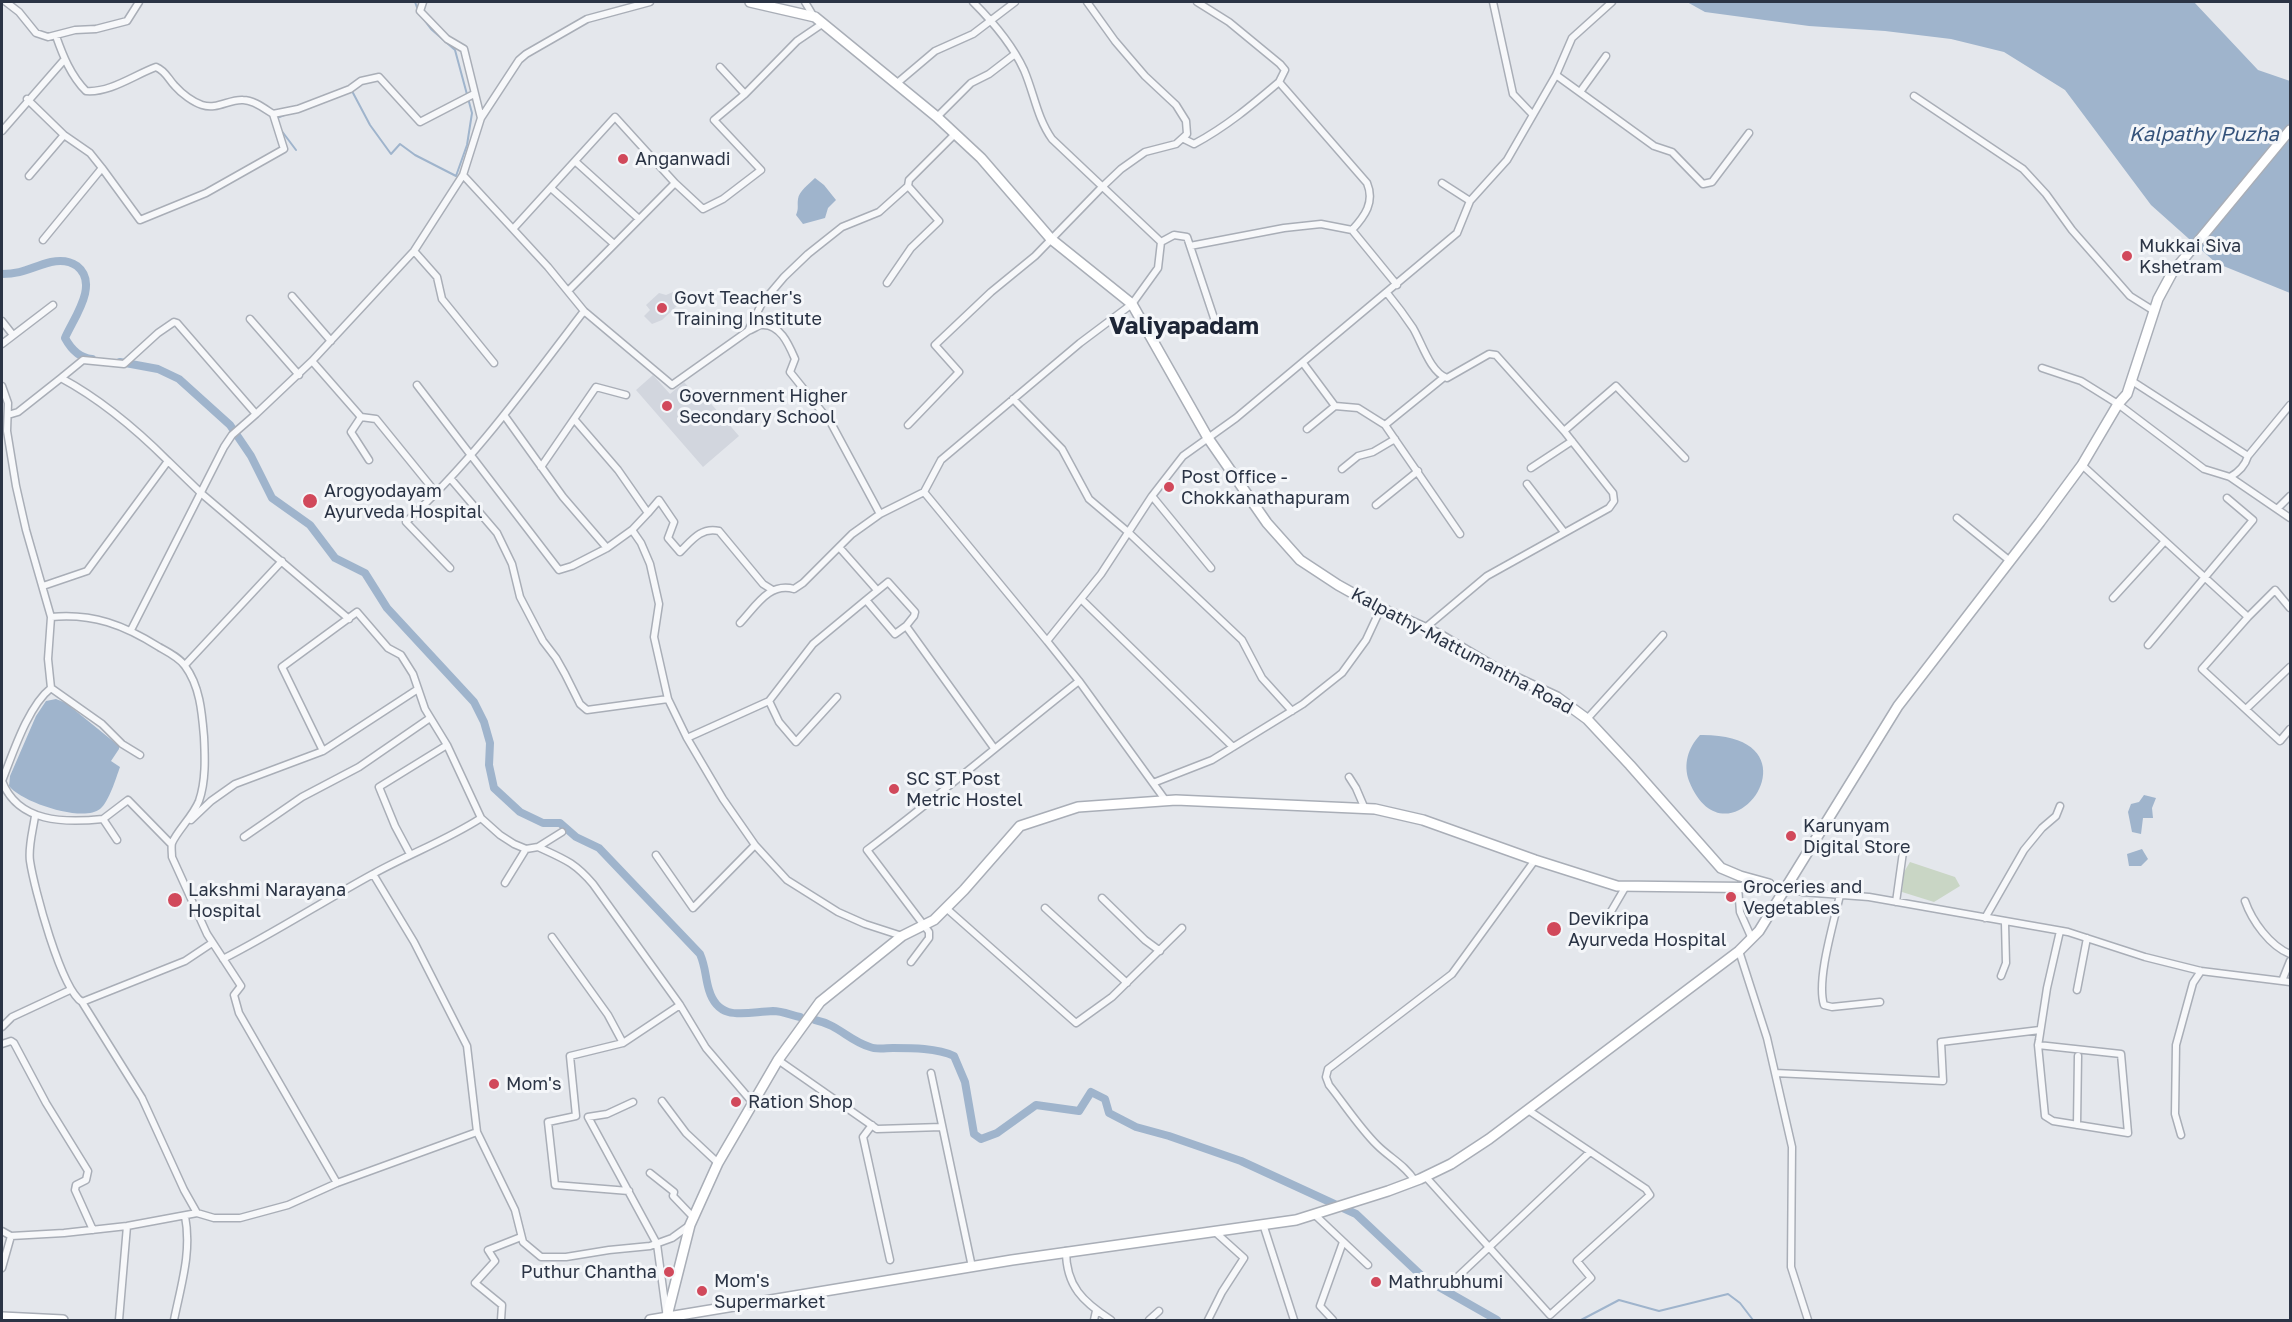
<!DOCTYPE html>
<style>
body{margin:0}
#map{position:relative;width:2292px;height:1322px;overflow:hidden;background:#e4e7ec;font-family:"Golos Text",sans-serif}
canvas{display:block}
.frame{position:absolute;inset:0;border:3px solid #2b3445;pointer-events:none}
</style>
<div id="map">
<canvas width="2292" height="1322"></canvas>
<div class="frame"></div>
</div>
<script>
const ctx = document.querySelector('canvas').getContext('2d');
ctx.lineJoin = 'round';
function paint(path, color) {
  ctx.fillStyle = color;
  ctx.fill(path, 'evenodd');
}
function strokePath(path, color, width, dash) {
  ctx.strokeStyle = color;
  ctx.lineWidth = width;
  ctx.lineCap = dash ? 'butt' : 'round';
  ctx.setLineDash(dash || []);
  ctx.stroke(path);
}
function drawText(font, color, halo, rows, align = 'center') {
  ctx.font = font + ' "Golos Text",sans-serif';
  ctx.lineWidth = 6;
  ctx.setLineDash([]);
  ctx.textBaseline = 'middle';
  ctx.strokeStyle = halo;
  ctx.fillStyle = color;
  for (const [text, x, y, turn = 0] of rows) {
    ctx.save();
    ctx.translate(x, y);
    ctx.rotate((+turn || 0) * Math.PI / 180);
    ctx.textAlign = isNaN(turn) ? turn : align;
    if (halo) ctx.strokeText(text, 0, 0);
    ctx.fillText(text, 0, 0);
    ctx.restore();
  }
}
paint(new Path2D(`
 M 673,292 L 679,297 L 679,304 L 662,320 L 652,324 L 644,316 L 650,310 L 646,305 L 659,293 L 666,295 Z
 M 653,375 L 670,394 L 684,382 L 702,402 L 706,398 L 739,436 L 703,467 L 636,390 Z`), '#d2d6de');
paint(new Path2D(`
 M 1910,862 L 1955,877 L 1960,886 L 1934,902 L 1902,892 L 1904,872 Z`), '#c9d6c5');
paint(new Path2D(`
 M 1687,2 L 2194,2 L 2258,70 L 2290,81 L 2290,293 L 2216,263 L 2151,205 L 2065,90 L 2004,52 L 1951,39 L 1885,31 L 1809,26 L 1705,12 Z
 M 815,178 L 824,185 L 836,200 L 828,208 L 825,218 L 803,224 L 796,215 C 799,208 797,206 798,199 C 799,191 809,184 815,178 Z
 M 56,699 L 66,703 L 119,746 L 119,749 L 111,761 L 120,767 C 116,778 109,802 100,809 C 83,823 21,802 9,786 L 10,776 L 36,716 L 46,701 Z
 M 1700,735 C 1829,733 1727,876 1689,781 C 1683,764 1688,748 1700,735 Z
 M 2144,795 L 2156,798 L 2152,808 L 2153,818 L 2143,818 L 2141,834 L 2132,832 L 2128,812 L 2131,804 L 2139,802 Z
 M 2142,849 L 2148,859 L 2141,866 L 2129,866 L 2127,854 Z`), '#9fb4cc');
strokePath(new Path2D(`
 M 415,2 L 418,10
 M 352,91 L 370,125 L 391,154 L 400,144 L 415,155 L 456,176 L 467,145 L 472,113 L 455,50 L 431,29 L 422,17
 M 277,118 L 287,114
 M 281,130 L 296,150
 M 1581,1320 L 1619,1300 L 1659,1311 L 1728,1294 L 1740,1303 L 1753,1320`), '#9fb4cc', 2);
strokePath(new Path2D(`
 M 2,274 C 23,274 31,267 51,262 C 60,260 70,261 77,266 C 100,284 73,319 65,338 C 71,349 79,358 92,359
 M 120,362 L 158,369 L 179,379 L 230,425 L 251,456 L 272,498 L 310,525 L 335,558 L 365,573 L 387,608 L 474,702 L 484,722 L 490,743 L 489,765 L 494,788 L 520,812 L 543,823 L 560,823 L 576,837 L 599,848 L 700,954 C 706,968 705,977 709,990 C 719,1023 746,1012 773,1011 C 782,1011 791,1015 800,1017
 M 815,1020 C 839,1025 849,1041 870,1047 C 876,1050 886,1048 893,1048 C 912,1048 937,1048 954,1056 L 965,1082 L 974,1134 L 981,1139 L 997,1133 L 1036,1105 L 1079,1111 L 1091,1092 L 1105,1099 L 1109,1113 L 1136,1127 L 1169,1136 L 1241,1161 L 1356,1214 L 1425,1279 L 1497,1320`), '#9fb4cc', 8);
const street = new Path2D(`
 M 6,2 L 19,12 L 36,33 L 48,37 L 75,30 L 96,29 L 127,21 L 139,2
 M 805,2 L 814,17
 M 973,2 C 992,21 1012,44 1024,70 C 1034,93 1037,118 1052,139 L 1161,242 L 1174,235 L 1187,237 L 1217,327
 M 1197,2 L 1229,22 L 1280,64 L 1285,70 L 1279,82 L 1367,183 C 1375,202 1365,216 1352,230 L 1397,285
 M 1493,2 L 1513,94 L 1533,115
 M 56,36 C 63,56 71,76 86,91 C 110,93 134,75 156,67 C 166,71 168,79 175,86 C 182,94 193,102 202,105 C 217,110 229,99 243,100 C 254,100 265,109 273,114 L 298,109 L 350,89 L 361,81 L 379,77 L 420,122 L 474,94
 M 720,67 L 745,94
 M 1556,75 L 1572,38 L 1612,2
 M 896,84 L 935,51 L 973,34 L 1015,2
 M 1580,92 L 1606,56
 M 1914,96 L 2023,169 L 2046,194 L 2072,230 L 2130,296 L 2154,311
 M 27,99 L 64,135 L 90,153 L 102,168 L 43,240
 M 937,117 L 971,83 L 989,74 L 1015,54
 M 481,118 L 519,60 L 526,54 L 587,19 L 650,2
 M 2,131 L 64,60
 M 1184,139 L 1194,144 C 1226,127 1252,105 1279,82
 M 576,162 L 639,219
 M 102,168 L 140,220 L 206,193 L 284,149 L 273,114
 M 463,175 L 548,267 L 584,311 L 672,385 L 748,331 C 752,330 757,326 761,325 C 780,323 789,345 795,359 L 790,372 L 831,423 L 880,514
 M 29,176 L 64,135
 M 675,183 L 703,209 L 723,199 L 761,170 L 714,120 L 745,94 L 797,41 L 822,24
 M 1442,183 L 1470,201
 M 552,189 L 614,244
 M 513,229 L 615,117 L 675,183 L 568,291
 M 1190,246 L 1284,228 L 1321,224 L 1352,230
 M 414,251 L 437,277 L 442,299 L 494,363
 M 887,283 L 911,248 L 939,221 L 908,186
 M 1387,293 C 1396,304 1405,316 1413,328 C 1422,343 1430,372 1447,378 L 1489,354 L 1496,355 L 1564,431 L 1613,493 L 1614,501 L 1609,508 L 1487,576 L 1424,629
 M 292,296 L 331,341
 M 250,319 L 299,375
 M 2,321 L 13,335
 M 748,331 L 762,303 L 784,277 L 808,254 L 842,227 L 879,212 L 908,186 L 909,180 L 955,134
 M 2,344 L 53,305
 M 312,361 L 361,417 L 376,419 L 437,494
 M 1303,363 L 1335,406 L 1307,429
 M 2042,368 L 2081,381 L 2118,404 L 2204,469 L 2230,477 L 2290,518
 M 61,378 L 83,360 L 124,364 L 158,333 L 174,322 L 177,323 L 256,414 L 312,361 L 414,251 L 463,175 L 481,118 L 464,49 L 447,39 L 420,11 L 423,2
 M 1443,378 L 1385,425 L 1460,534
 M 2132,381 L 2248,456
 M 417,385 L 559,570 L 572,566 L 607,548
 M 2,386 L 8,403 L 7,431 L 16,486 L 26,530 L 51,617 L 48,659 L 51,688 C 28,706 13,753 2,781 C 18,823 65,823 103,819 L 117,840
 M 1013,399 L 1062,449 L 1089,499 L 1128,532 L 1242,640 L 1262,678 L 1292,711
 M 1335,406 L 1358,408 L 1385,425
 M 8,415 L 18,412 L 61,378 C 100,399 137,430 168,461 L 87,571 L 43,586
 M 504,415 L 563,497 L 607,548 L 632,530 L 641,543 L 650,564 L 659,604 L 654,637 L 668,699 L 687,738 L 723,799 L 755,845 L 787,880 L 838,912 L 865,924 L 902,936
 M 361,417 L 351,432 L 369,460
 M 574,419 L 618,470 L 648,513 L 632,530
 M 908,425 L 959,372 L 935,345 L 991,292 L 1035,256 L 1101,188 L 1121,169 L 1145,152 L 1176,144 L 1187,134 L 1186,121 L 1176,105 L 1145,76 L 1115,41 L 1087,2
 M 1564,431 L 1616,386 L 1685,458
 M 168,461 L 202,494 L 349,619
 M 2082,465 L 2248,617
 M 541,467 L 596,387 L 626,395
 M 1531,468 L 1572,441
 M 1342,469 L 1358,456 L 1373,452 L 1395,439
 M 2230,477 C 2239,472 2245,466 2248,456 L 2290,405
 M 450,478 L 497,533 L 512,564 L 520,597 L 543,641 L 556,658 L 565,674 L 580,704 L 587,710 L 668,699
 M 1527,484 L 1564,532
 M 924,492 L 941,460 L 1080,343 L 1132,304 L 1158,268 L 1161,242
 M 1152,496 L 1211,568
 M 1376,505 L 1418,471
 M 2277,509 L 2290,496
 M 648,513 L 659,500 L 674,522 L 668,538 L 680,552 C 692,540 701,527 719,531 L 763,584 L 771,589
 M 1957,518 L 2010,561
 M 839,547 L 877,590
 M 450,568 L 406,522 C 474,460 528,384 584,311
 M 2113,598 L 2165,541
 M 1081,599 L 1233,747
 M 2290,608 L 2275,590 L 2248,617 L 2202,669 L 2280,741 L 2290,729
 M 51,617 C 93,613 124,625 159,647 C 168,652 180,658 185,666 C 200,686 202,713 204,737 C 205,757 206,781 199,801 C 193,816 177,831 172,843 C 171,847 172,853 172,857 L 207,934 L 241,986 L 234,995 L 239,1013 L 337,1183
 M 740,623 C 756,606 769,582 794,589 L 803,583 L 852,534 L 880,514 L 924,492 L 1047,641
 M 906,626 L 914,616 L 915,612 L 888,582 L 866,600 L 895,634 L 906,626 L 994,748
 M 131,630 L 224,447 L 232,435 L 256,414
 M 2148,645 L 2253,520 L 2227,498
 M 185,665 L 282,561
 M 1079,681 L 1166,801
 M 51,688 L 102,724 L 122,744 L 140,755
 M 769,701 L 813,644 L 866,600
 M 2246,709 L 2290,667
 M 1587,719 L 1663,635
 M 687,738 L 769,701 L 779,722 L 796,742 L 837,697
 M 323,751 L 418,689
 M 1349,777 L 1356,788 L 1365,809
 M 1153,783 L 1212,760 L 1303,704 L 1342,673 L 1366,640 L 1381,608
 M 35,816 C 33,830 28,847 30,861 C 34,888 61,989 82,1002 L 142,1098 L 184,1190 L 197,1213
 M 103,819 L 128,800 L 171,844
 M 191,820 L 211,801 L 235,784 L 323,751 L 282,667 L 357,612 L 388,648 L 401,655 L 413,674 L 425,709 L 447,745 L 481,818 L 500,835 L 514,844 L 526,849 L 538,847 L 562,832
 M 244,837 L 302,797 L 359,767 L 430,718
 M 538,847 C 564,859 574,862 593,884 L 680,1005 L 706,1048 L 753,1103
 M 410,854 L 395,826 L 379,787 L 447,745
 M 656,855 L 693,908 L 755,845
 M 373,874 C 409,854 447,840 481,818
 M 505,883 L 526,849
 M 1738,887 L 1740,912 L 1752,939
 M 1786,888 L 1802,892 L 1869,897 L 2068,932 L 2145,957 L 2201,971 L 2290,982
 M 1840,895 C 1834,922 1816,980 1824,1005 L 1832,1007 L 1880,1002
 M 1102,898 L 1145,940 L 1160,951
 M 2245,901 C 2252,921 2270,946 2290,954
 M 1896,902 L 1903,852
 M 946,908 L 1076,1023 L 1112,997 L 1182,928
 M 1045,908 L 1127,983
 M 1609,915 L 1626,886
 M 1985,918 L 2024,850 L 2042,828 L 2056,816 L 2060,806
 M 552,937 L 608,1015 L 623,1043 L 680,1005
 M 1739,951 L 1767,1038 L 1792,1147 L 1791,1267 L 1808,1320
 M 223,959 C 274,933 322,902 373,874 L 414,942 L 467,1046 L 477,1132 L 515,1210 L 523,1242 L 541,1257 L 566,1257 L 609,1250 L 650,1246 L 672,1238 L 690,1225
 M 911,962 L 929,938 L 929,932 L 867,850 C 939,796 1008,737 1079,681 L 1047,641 L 1101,574 L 1152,496 L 1183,456 L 1236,418 L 1457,233 L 1470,201 L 1507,160 L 1556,75 L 1654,146 L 1672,152 L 1703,184 L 1712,182 L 1749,133
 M 2001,976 L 2006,963 L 2005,923
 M 2282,981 L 2290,961
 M 2077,990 L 2087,938
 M 82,1002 L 185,961 L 212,943
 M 2,1027 L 12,1017 L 70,990
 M 623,1043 L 570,1056 L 576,1116 L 548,1122 L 555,1185 L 629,1191
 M 2,1044 L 11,1041 L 14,1043 L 46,1103 L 88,1171 L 86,1180 L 76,1185 L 75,1190 L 93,1230
 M 2038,1045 L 2121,1054 L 2128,1133 L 2053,1121 L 2045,1116 L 2038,1045 L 2039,1040 L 2047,988 L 2060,931
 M 778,1060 L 877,1129 L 942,1127
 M 931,1073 L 972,1267
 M 1775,1073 L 1943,1081 L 1941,1042 L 2040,1030
 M 662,1101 L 686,1133 L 718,1163
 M 633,1102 L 607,1114 L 588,1117 L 657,1244 L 666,1311
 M 872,1125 L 863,1137 L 890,1260
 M 2077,1125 L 2078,1056
 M 2181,1135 L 2175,1114 L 2176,1045 L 2193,983 L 2201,971
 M 650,1173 L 674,1192 L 673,1196 L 694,1218
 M 1425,1176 L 1550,1315 L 1591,1278 L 1577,1261 L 1650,1195 L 1646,1189 L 1528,1110
 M 1415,1181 C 1405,1165 1390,1158 1377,1145 C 1359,1127 1345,1105 1329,1085 L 1326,1077 L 1328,1069 L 1452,974 L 1535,860
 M 1314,1214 L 1368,1265
 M 1263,1224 L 1294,1320
 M 2,1231 L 11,1236 L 64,1233 L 127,1226 L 197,1213 L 214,1218 L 240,1218 L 288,1205 L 337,1183 L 477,1132
 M 1066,1251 C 1066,1286 1083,1302 1111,1320
 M 2,1268 L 11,1236
 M 1450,1284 L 1590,1152
 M 119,1320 L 127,1226
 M 174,1320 C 181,1285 192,1252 185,1216
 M 501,1320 L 502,1305 L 475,1283 L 495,1261 L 488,1250 L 521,1237
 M 1094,1320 L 1096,1311
 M 1149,1320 L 1159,1311
 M 1208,1320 L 1222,1292 L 1244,1258 L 1214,1231
 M 1333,1320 L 1320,1306 L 1343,1242`);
const secondary = new Path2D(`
 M 750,2 L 815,17 L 937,117 L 981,158 L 1051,239 L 1132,304 L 1208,438 L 1267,523 L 1300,560 L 1338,585 L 1374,605 L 1438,634 L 1497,669 L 1557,697 L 1587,719 L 1630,765 L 1721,868 L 1740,876 L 1769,884
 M 2,1317 L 63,1320
 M 650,1320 L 1012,1260 L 1296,1220 L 1388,1191 L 1420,1179 L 1451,1164 L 1489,1139 L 1739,951 L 1759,931 L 1898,706 L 2040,522 L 2082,465 L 2118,404 L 2127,394 L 2158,299 L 2172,273 L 2290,130
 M 666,1320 L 690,1225 L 718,1163 L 778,1060 L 820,1002 L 902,936 L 934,920 L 964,890 L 1020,826 L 1078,807 L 1176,800 L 1375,809 L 1423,820 L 1535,860 L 1617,886 L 1786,888`);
strokePath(street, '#a9aeb7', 9);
strokePath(secondary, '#a9aeb7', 12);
strokePath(street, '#f7f8fa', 6);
strokePath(secondary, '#fff', 9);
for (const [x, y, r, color] of [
 [623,159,6,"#d1495b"],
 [2127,256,6,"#d1495b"],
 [662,308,6,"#d1495b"],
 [667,406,6,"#d1495b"],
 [1169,487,6,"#d1495b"],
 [310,501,8,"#d1495b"],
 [894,789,6,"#d1495b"],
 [1791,836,6,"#d1495b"],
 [1731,897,6,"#d1495b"],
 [175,900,8,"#d1495b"],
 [1554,929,8,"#d1495b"],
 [494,1084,6,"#d1495b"],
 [736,1102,6,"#d1495b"],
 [669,1272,6,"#d1495b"],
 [1376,1282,6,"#d1495b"],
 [702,1291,6,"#d1495b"]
]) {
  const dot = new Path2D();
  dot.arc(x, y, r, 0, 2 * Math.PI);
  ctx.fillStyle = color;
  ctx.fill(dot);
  strokePath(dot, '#f4f6f9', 2);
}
drawText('18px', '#2b3445', '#f4f6f9', [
 ["Anganwadi",635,159],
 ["Mukkai Siva",2139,246],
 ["Kshetram",2139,267],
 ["Govt Teacher's",674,298],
 ["Training Institute",674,319],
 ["Government Higher",679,396],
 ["Secondary School",679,417],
 ["Post Office -",1181,477],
 ["Chokkanathapuram",1181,498],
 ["Arogyodayam",324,491],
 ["Ayurveda Hospital",324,512],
 ["SC ST Post",906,779],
 ["Metric Hostel",906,800],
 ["Karunyam",1803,826],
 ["Digital Store",1803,847],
 ["Groceries and",1743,887],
 ["Vegetables",1743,908],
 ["Lakshmi Narayana",188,890],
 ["Hospital",188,911],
 ["Devikripa",1568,919],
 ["Ayurveda Hospital",1568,940],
 ["Mom's",506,1084],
 ["Ration Shop",748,1102],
 ["Puthur Chantha",657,1272,"right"],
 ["Mom's",714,1281],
 ["Supermarket",714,1302],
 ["Mathrubhumi",1388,1282]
], 'left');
drawText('18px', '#2b3445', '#f4f6f9', [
 ["Kalpathy-Mattumantha Road",1462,651,28]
]);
drawText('italic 20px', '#34527a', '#f4f6f9', [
 ["Kalpathy Puzha",2204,135]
]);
drawText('bold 24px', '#1d2536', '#f4f6f9', [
 ["Valiyapadam",1184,326]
]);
</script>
